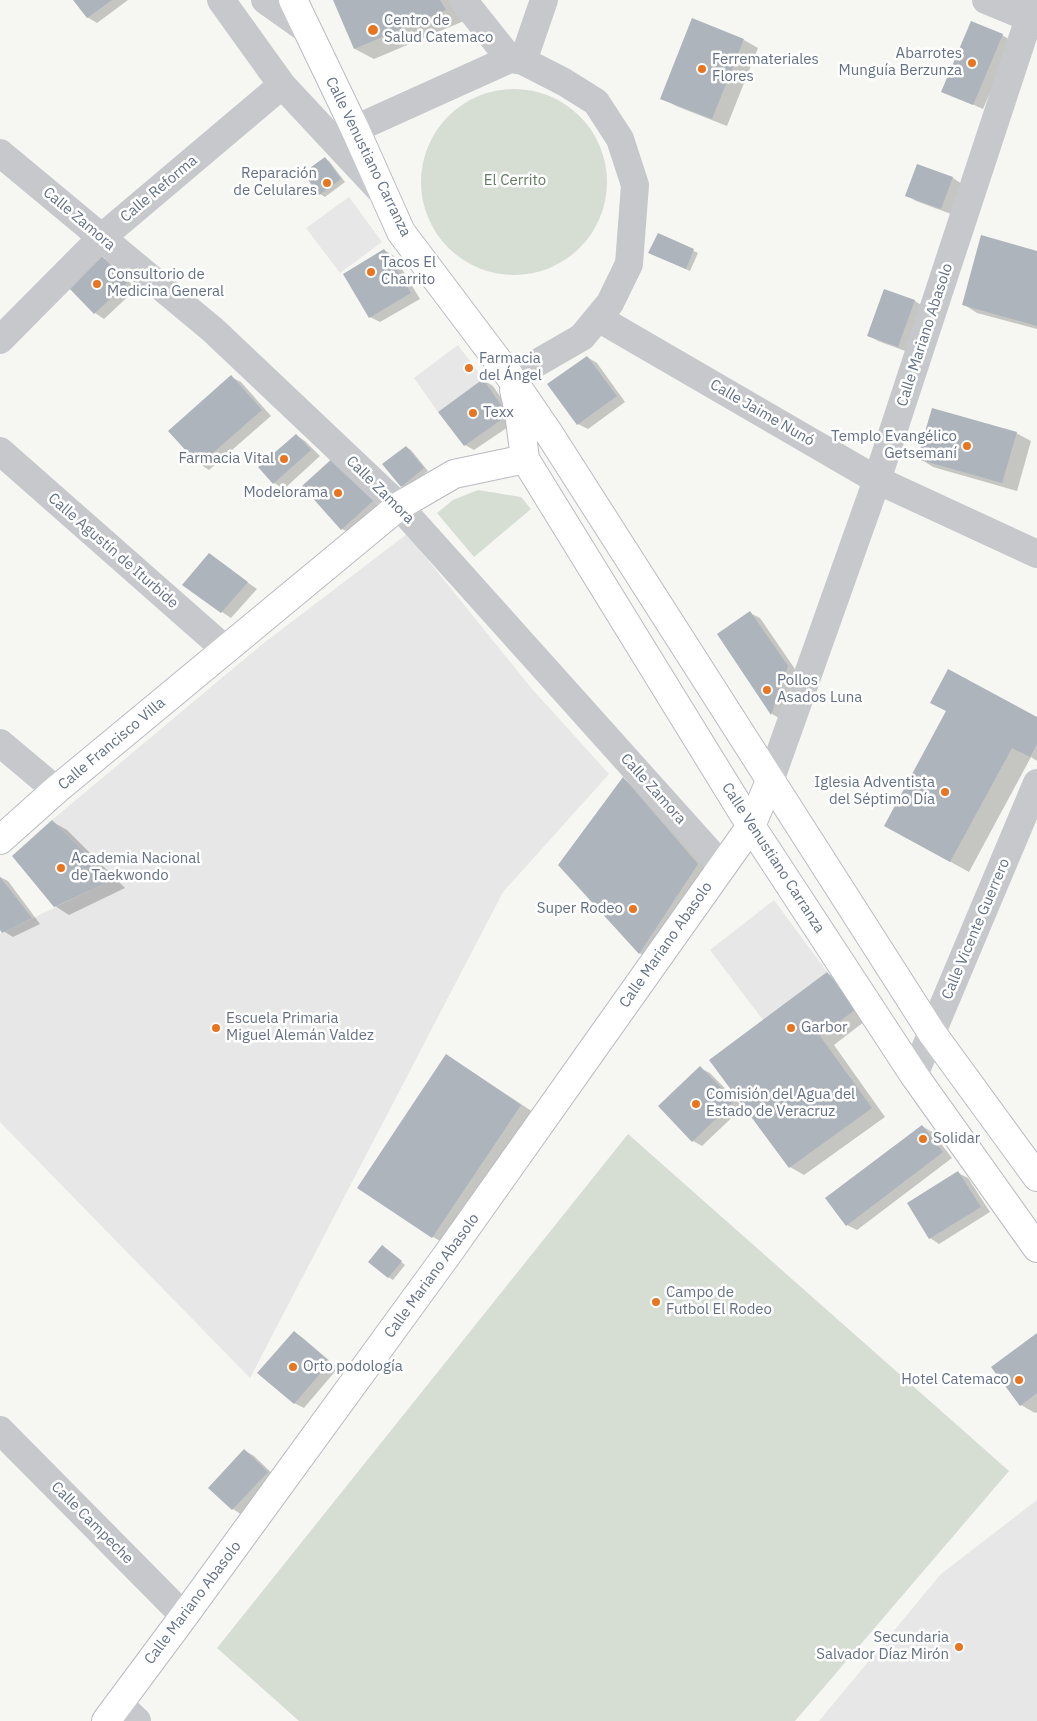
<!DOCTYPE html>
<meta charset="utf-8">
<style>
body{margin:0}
canvas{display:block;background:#f6f6f3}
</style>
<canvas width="1037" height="1721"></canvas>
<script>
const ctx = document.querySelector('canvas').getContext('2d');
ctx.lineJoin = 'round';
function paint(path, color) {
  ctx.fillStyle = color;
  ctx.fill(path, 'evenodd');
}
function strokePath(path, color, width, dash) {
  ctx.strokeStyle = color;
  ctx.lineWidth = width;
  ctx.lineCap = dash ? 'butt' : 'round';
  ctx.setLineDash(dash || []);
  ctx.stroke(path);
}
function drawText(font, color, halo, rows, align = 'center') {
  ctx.font = font + ' "IBM Plex Sans",sans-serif';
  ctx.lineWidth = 5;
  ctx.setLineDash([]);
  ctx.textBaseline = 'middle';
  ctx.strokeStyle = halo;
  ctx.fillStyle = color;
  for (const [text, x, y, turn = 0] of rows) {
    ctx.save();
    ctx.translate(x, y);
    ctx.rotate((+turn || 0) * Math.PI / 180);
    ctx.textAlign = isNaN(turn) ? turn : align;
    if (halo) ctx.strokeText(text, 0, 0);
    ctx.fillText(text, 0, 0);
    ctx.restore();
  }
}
paint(new Path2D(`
 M 349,197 L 382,242 L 340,273 L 306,228 Z
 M 458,345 L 483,379 L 438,412 L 414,378 Z
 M 407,534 L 532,689 L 609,774 L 503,892 L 250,1378 L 0,1122 L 0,934 L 112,880 L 52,820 L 260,646 Z
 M 774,900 L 827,972 L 763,1020 L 710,950 Z
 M 1037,1500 L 1037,1721 L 819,1721 L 941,1574 Z`), '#e6e7e6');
paint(new Path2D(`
 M421 182a93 93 0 1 1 186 0a93 93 0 1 1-186 0Z
 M 478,490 L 521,497 L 531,509 L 474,557 L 437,513 L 453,500 Z
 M 628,1134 L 1009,1471 L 795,1721 L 299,1721 L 217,1648 Z`), '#d6ded4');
paint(new Path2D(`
 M 75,0 L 128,0 L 97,23 L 87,17 Z
 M 335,0 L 450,0 L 464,21 L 374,59 L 355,49 Z
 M 1002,35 L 1012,41 L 983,109 L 943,91 Z
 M 744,40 L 758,48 L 727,126 L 676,106 L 662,98 Z
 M 325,159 L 329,161 L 345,182 L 325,197 L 320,194 L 305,174 Z
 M 953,178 L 962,184 L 951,214 L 916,201 L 906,195 Z
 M 658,234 L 698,253 L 690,271 L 654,255 Z
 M 384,250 L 394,256 L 420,299 L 380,322 L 370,317 Z
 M 1037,252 L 1037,329 L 977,313 L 963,304 Z
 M 100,256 L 109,261 L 136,289 L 104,319 L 95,313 Z
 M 884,290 L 915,301 L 924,307 L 908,352 L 878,341 L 868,335 Z
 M 587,357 L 597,363 L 625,402 L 588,429 L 578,424 Z
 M 231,377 L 241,382 L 271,416 L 209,470 L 200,464 Z
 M 483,380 L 493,386 L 517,421 L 474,450 L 465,445 Z
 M 1016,433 L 1031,441 L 1017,491 L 933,467 L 919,458 Z
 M 296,435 L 305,441 L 320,456 L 284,489 L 274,483 L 260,467 Z
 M 406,447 L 411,450 L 428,471 L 407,488 L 402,486 Z
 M 335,458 L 383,506 L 352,534 L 342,529 Z
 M 209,555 L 257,589 L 231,618 L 222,612 Z
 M 750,613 L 760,618 L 797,672 L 781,719 L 772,714 L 719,634 Z
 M 1037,719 L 1037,761 L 1031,757 L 969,872 L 904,836 Z
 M 623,779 L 638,787 L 712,873 L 653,961 L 639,953 Z
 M 53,822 L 67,830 L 125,888 L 69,915 L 55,906 Z
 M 0,877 L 8,881 L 40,924 L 13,937 L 0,929 Z
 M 827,973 L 842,982 L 869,1018 L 834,1045 L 885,1117 L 804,1175 L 790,1167 Z
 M 465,1067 L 539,1116 L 451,1247 L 433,1237 Z
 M 700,1068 L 710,1073 L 743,1107 L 702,1146 L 693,1141 Z
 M 922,1126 L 932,1132 L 952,1158 L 857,1230 L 847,1225 Z
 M 958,1173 L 968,1178 L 990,1212 L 939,1244 L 930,1238 Z
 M 387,1250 L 405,1265 L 393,1280 L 388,1277 Z
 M 294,1332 L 303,1338 L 338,1368 L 304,1408 L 294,1403 Z
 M 1037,1334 L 1037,1412 L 1035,1413 L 1021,1405 Z
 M 244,1450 L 254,1456 L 277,1478 L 242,1515 L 233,1509 Z`), '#0003');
paint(new Path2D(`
 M 73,0 L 112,0 L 87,18 Z
 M 333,0 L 440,0 L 446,10 L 354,49 Z
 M 692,18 L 744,39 L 712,119 L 660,99 Z
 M 971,21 L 1003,34 L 973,105 L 941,92 Z
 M 325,157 L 341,179 L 319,195 L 303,173 Z
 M 917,164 L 953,177 L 941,209 L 905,196 Z
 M 658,233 L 694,249 L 686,269 L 648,253 Z
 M 981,235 L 1037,251 L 1037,326 L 962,305 Z
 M 384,249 L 411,293 L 369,318 L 343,274 Z
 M 100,254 L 127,283 L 94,314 L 67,286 Z
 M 884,289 L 915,300 L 898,347 L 867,336 Z
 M 587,356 L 617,396 L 577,425 L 547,384 Z
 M 231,375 L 262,410 L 199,465 L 168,431 Z
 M 483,379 L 508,415 L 464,446 L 438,412 Z
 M 932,408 L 1017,432 L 1002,483 L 917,459 Z
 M 296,434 L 311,450 L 273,484 L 258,467 Z
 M 406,446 L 424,468 L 401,487 L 382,464 Z
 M 335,456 L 374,500 L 341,530 L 302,486 Z
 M 209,553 L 248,582 L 221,613 L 182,585 Z
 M 750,611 L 788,666 L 771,715 L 717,634 Z
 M 948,669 L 1037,717 L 1037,744 L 1030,757 L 1012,748 L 950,862 L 884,826 L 946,711 L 930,703 Z
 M 623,777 L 698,864 L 639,954 L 558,865 Z
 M 52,820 L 112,880 L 54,907 L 12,856 Z
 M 0,877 L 32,918 L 2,933 L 0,930 Z
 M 827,972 L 856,1009 L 820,1036 L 872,1108 L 789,1168 L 709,1060 Z
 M 446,1054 L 521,1105 L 432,1238 L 357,1188 Z
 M 700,1066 L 734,1101 L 692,1142 L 658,1106 Z
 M 922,1125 L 943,1152 L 846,1226 L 825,1198 Z
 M 958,1171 L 981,1207 L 929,1239 L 907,1203 Z
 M 382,1245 L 402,1261 L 388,1278 L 368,1262 Z
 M 294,1331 L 330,1362 L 294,1404 L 257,1373 Z
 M 1037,1333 L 1037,1393 L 1020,1406 L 991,1367 Z
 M 244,1449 L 268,1472 L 232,1510 L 208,1488 Z`), '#aeb4bb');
const secondary = new Path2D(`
 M 293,0 L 355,129 L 401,232 L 511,378 L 550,435 L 932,1033 L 1037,1177
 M 514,390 L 519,412 L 525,459 L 751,826 L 914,1075 L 1037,1248
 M 0,840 L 56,790 L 399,506 L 454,474 L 525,459
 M 106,1721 L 184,1616 L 447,1255 L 751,826 L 770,781`);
strokePath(secondary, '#b8bbc1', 30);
strokePath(new Path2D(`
 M 221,0 L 282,85 L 380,190
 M 265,0 L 306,29
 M 463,0 L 510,59
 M 986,0 L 1037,21
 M 523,61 L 544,0
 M 355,129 L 510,59 L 523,61 L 564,82 L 596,102 L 620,139 L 635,185 L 629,264 L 610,303 L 582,337 L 511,378
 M 0,153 L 213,330 L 399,506 L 722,866
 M 598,318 L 877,480 L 1037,554
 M 0,340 L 101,238 L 282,85
 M 0,451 L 226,650
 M 0,743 L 56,790
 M 770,781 L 877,480 L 1035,0
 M 914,1075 L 1037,783
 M 0,1430 L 184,1616
 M 118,1703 L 137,1721`), '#c6c8cc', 28);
strokePath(secondary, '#fff', 28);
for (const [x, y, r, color] of [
 [373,30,6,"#e87520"],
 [972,63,5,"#e87520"],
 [702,69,5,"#e87520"],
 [327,183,5,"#e87520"],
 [371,272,5,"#e87520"],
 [97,284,5,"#e87520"],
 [469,368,5,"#e87520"],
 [473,413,5,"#e87520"],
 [967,446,5,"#e87520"],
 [284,459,5,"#e87520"],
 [338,493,5,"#e87520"],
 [767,690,5,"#e87520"],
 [945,792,5,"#e87520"],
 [61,868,5,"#e87520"],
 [633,909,5,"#e87520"],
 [216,1028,5,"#e87520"],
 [791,1028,5,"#e87520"],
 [696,1104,5,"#e87520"],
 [923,1139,5,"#e87520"],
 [656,1302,5,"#e87520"],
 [293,1367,5,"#e87520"],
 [1019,1380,5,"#e87520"],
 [959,1647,5,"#e87520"]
]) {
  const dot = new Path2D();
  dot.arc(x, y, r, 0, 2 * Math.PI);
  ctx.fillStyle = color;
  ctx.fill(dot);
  strokePath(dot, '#fff', 2);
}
drawText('15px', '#647085', '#fff', [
 ["Centro de",384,21],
 ["Salud Catemaco",384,38],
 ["Abarrotes",962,54,"right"],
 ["Munguía Berzunza",962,71,"right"],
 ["Ferremateriales",712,60],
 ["Flores",712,77],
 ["Reparación",317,174,"right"],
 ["de Celulares",317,191,"right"],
 ["Tacos El",381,263],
 ["Charrito",381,280],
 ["Consultorio de",107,275],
 ["Medicina General",107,292],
 ["Farmacia",479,359],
 ["del Ángel",479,376],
 ["Texx",483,413],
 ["Templo Evangélico",957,437,"right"],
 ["Getsemaní",957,454,"right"],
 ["Farmacia Vital",274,459,"right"],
 ["Modelorama",328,493,"right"],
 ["Pollos",777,681],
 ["Asados Luna",777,698],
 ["Iglesia Adventista",935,783,"right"],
 ["del Séptimo Día",935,800,"right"],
 ["Academia Nacional",71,859],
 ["de Taekwondo",71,876],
 ["Super Rodeo",623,909,"right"],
 ["Escuela Primaria",226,1019],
 ["Miguel Alemán Valdez",226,1036],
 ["Garbor",801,1028],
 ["Comisión del Agua del",706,1095],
 ["Estado de Veracruz",706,1112],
 ["Solidar",933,1139],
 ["Campo de",666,1293],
 ["Futbol El Rodeo",666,1310],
 ["Orto podología",303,1367],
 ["Hotel Catemaco",1009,1380,"right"],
 ["Secundaria",949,1638,"right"],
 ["Salvador Díaz Mirón",949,1655,"right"]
], 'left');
drawText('15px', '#647085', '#fff', [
 ["Calle Venustiano Carranza",368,157,64],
 ["Calle Reforma",159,189,-40],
 ["Calle Zamora",79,219,40],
 ["Calle Mariano Abasolo",925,335,-72],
 ["Calle Jaime Nunó",762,413,30],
 ["Calle Zamora",380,490,45],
 ["Calle Agustín de Iturbide",113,551,41],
 ["Calle Francisco Villa",112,744,-40],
 ["Calle Zamora",653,789,48],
 ["Calle Venustiano Carranza",773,858,57],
 ["Calle Vicente Guerrero",976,929,-67],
 ["Calle Mariano Abasolo",666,945,-55],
 ["Calle Mariano Abasolo",432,1276,-54],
 ["Calle Campeche",92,1523,45],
 ["Calle Mariano Abasolo",193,1603,-53]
]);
drawText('15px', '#637c63', '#fff', [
 ["El Cerrito",515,181]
]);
</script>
